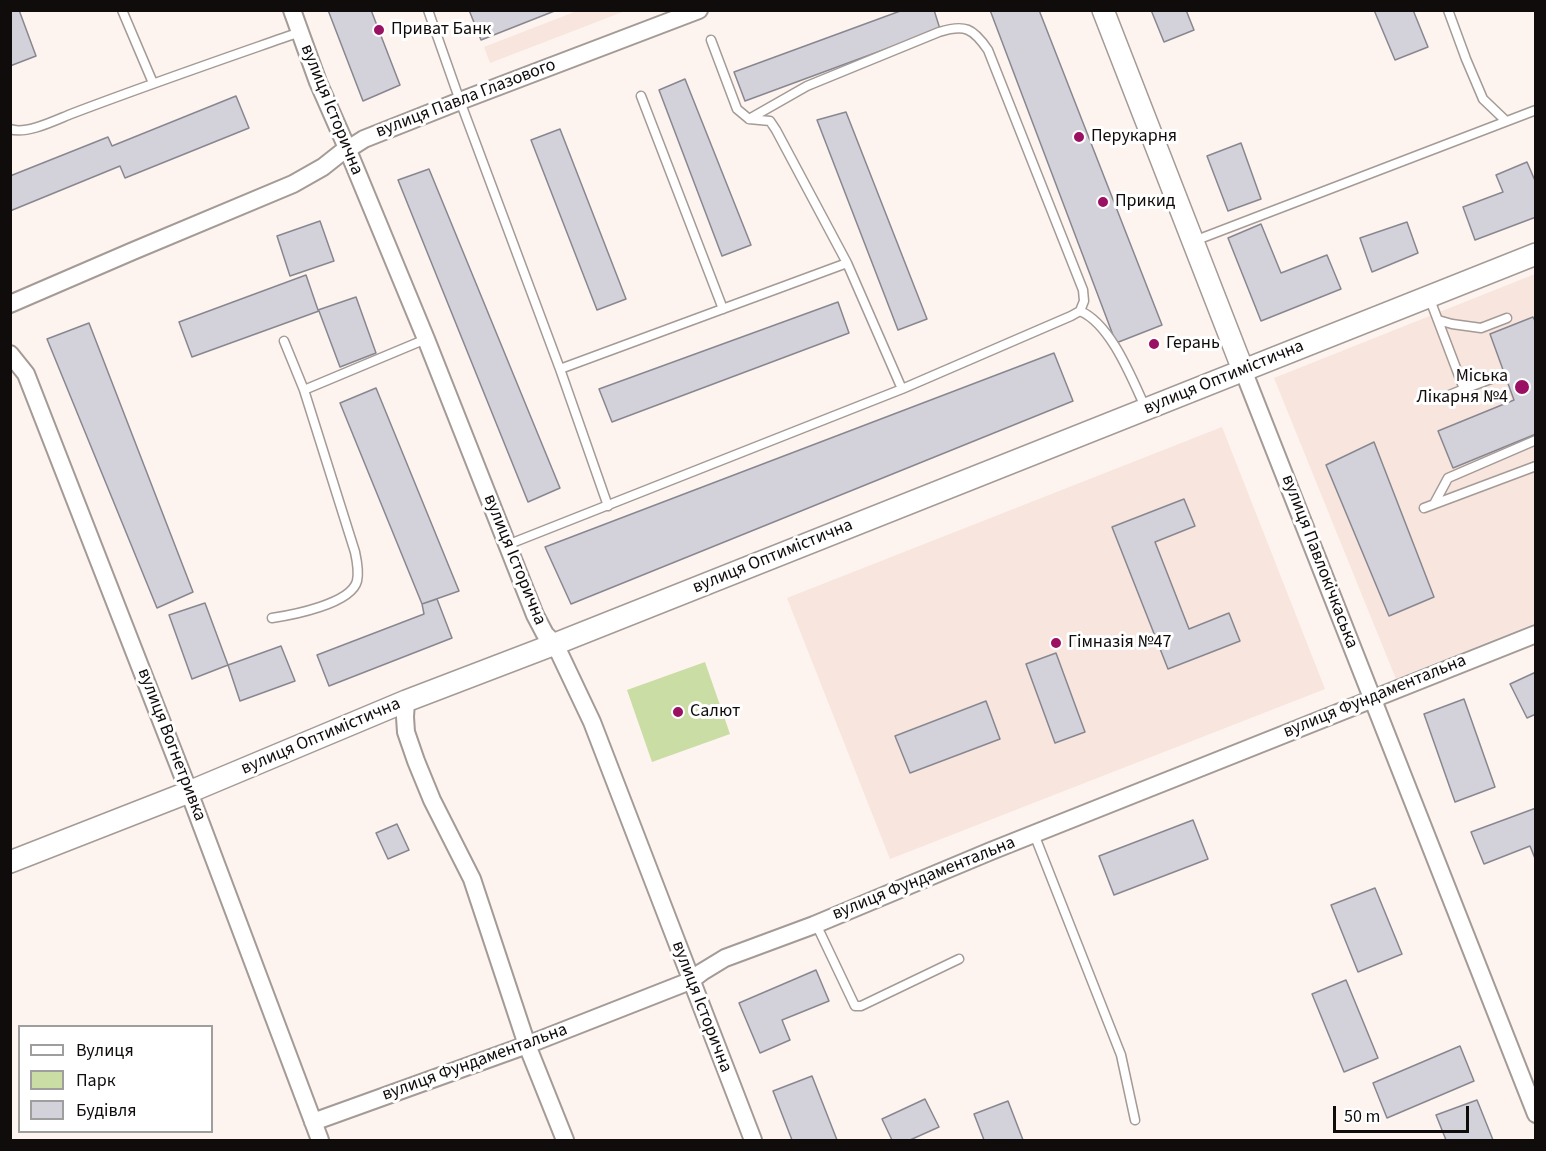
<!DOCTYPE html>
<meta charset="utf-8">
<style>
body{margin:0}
#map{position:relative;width:1546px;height:1151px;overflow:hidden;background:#fdf3ef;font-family:"Source Sans 3",sans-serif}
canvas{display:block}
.frame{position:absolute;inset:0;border:12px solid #100c0b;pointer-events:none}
.legend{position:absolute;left:18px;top:1025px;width:195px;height:108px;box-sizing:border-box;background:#fff;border:2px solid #9f9e9d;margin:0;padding:8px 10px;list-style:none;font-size:18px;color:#100c0b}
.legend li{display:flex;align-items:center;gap:12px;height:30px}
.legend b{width:30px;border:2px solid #9f9e9d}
.scale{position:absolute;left:1333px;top:1106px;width:136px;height:27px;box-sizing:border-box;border:3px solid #100c0b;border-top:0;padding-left:8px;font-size:18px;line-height:21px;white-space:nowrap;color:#100c0b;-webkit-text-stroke:4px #fff;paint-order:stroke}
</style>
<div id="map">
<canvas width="1546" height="1151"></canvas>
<div class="frame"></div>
<ul class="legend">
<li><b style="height:8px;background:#fff"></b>Вулиця</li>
<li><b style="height:16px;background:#c9dda5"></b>Парк</li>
<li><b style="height:16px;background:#d3d2db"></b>Будівля</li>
</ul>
<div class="scale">50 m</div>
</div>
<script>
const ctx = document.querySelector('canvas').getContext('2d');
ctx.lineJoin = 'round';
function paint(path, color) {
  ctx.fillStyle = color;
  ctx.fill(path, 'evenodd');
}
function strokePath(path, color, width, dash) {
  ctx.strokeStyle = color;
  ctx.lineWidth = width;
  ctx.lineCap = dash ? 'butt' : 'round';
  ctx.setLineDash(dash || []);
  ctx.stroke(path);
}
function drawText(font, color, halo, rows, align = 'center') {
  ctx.font = font + ' "Source Sans 3",sans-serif';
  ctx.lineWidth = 6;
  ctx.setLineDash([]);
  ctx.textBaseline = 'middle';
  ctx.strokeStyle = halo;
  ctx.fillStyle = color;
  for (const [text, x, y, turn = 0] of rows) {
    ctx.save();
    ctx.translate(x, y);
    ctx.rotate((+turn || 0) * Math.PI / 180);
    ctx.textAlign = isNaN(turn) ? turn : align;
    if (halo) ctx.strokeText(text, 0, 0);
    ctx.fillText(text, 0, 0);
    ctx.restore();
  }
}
paint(new Path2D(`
 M 577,11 L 625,11 L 490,63 L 484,47 Z
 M 1535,274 L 1535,623 L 1396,679 L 1274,378 Z
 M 1222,427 L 1325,689 L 890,859 L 787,598 Z`), '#f7e5de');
paint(new Path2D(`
 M 705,662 L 730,734 L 652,762 L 627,690 Z`), '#c9dda5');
const building = new Path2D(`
 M 10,10 L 19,10 L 36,56 L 10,66 Z
 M 328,10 L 371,10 L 400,85 L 363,101 Z
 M 469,10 L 557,10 L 481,40 Z
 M 903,10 L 934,10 L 940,29 L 745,101 L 734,72 Z
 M 990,10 L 1039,10 L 1162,325 L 1116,343 Z
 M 1151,10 L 1186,10 L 1194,30 L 1164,42 Z
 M 1374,10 L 1413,10 L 1428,47 L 1395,60 Z
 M 685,79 L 751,245 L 722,256 L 659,90 Z
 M 236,96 L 249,128 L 125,178 L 120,166 L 10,211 L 10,176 L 108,137 L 112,146 Z
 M 846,112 L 927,319 L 898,330 L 817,120 Z
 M 560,129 L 626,299 L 597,310 L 531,140 Z
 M 1241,143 L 1261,199 L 1228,211 L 1207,156 Z
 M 1527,162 L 1536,183 L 1536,217 L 1475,240 L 1463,207 L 1503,192 L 1496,175 Z
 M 429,169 L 560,488 L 528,502 L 398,180 Z
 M 320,221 L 334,261 L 290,276 L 277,236 Z
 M 1407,222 L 1418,253 L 1372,272 L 1360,238 Z
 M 1261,224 L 1281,273 L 1327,255 L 1341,289 L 1261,321 L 1228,238 Z
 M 306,275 L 318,310 L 356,297 L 376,353 L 340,367 L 319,311 L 192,357 L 179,322 Z
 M 838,302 L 849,333 L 612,422 L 599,389 Z
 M 1533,317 L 1536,323 L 1536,434 L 1453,468 L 1438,431 L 1514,400 L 1490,334 Z
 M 89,323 L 193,592 L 157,608 L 47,339 Z
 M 1054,353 L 1073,401 L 571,604 L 545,547 Z
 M 376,388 L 459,591 L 422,604 L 340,403 Z
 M 1374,442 L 1434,597 L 1389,616 L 1326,465 Z
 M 1184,499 L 1195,526 L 1155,542 L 1189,629 L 1229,613 L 1240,641 L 1168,669 L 1112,527 Z
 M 437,599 L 452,638 L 329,686 L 317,655 L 424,614 L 422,604 Z
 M 205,603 L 228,665 L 192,679 L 169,615 Z
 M 281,646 L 295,681 L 240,701 L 228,665 Z
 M 1056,653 L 1085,732 L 1055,743 L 1026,664 Z
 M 1536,672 L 1536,714 L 1527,718 L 1510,684 Z
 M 1464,699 L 1495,787 L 1455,802 L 1424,714 Z
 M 986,701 L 1000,739 L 910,773 L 895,736 Z
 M 1536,808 L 1536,861 L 1530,846 L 1484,864 L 1471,832 Z
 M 1193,820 L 1208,859 L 1114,895 L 1099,856 Z
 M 397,824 L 409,850 L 388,859 L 376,833 Z
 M 1375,888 L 1402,954 L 1358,972 L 1331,905 Z
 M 816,970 L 829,1001 L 782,1020 L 790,1040 L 760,1053 L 739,1003 Z
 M 1346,980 L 1378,1058 L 1344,1072 L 1312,994 Z
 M 1460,1046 L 1474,1081 L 1387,1118 L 1373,1083 Z
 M 812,1076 L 837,1140 L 792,1140 L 773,1091 Z
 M 925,1099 L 939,1127 L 910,1140 L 892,1140 L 882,1119 Z
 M 1477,1100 L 1493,1140 L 1446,1140 L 1436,1115 Z
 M 1008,1101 L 1023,1140 L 984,1140 L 974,1114 Z`);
paint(building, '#d3d2db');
strokePath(building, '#888790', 1.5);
const service = new Path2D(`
 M 122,10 L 153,83
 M 428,10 L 460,101 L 560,369 L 608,506
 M 1448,10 L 1466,59 L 1483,99 L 1506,121
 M 711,40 L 737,109 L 749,119 L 770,121 L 776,130 L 847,263 L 902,389
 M 641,96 L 723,309
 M 749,119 L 807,86 L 939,32 C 965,24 973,28 988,50 L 1083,290 L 1084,301 L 1080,311 C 1111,324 1132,379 1146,409
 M 10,129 C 26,135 56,120 71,114 C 147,85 223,59 300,32
 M 1194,241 L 1536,110
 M 1429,297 L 1464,389 L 1499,376
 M 1438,320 L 1452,324 L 1481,328 L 1507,318
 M 560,369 L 847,263
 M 304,390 L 426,339
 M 1447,396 L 1464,389
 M 1434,504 L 1448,478 L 1536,440
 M 1424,508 L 1536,466
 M 507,545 L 902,389 L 1071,316 L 1080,311
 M 272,618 C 292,615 351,604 357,581 C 359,572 357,561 355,552 L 304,390 L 284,341
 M 1034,834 L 1121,1055 L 1135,1120
 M 816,924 L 855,1006 L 861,1006 L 959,959`);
const minor = new Path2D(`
 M 292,10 L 318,82 L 347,148 L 426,339 L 535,615 L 545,634 L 555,644 L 592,722 L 753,1140
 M 10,304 L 133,251 L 293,184 L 323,167 L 347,148 L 353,146 L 364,139 L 460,101 L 699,10
 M 10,354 L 26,374 L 189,792 L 320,1140
 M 1243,370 L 1536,1114
 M 406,701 L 405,717 L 406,732 L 416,761 L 432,800 L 472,879 L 527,1045 L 565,1140
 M 313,1122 L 527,1045 L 690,981 L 702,972 L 725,958 L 814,925 L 991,851 L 1536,634`);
const tertiary = new Path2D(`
 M 1103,10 L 1243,370
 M 10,862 L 189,792 L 406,701 L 555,644 L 1536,254`);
strokePath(service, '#a49a96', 11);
strokePath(minor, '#a49a96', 20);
strokePath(tertiary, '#a49a96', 24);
strokePath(service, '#fff', 8);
strokePath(minor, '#fff', 16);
strokePath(tertiary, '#fff', 21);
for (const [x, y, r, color] of [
 [379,30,6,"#9a1063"],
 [1079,137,6,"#9a1063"],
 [1103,202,6,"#9a1063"],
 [1154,344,6,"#9a1063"],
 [1522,387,8,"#9a1063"],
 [1056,643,6,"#9a1063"],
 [678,712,6,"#9a1063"]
]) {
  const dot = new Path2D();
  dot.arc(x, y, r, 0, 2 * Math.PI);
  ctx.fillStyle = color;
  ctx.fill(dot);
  strokePath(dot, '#fff', 2);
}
drawText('18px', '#100c0b', '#fff', [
 ["Приват Банк",391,30],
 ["Перукарня",1091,137],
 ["Прикид",1115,202],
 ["Герань",1166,344],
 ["Міська",1508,377,"right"],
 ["Лікарня №4",1508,398,"right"],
 ["Гімназія №47",1068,643],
 ["Салют",690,712]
], 'left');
drawText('18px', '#100c0b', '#fff', [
 ["вулиця Павла Глазового",466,99,-21],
 ["вулиця Історична",331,110,68],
 ["вулиця Оптимістична",1224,378,-22],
 ["вулиця Оптимістична",773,557,-22],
 ["вулиця Історична",514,560,68],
 ["вулиця Павлокічкаська",1319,562,69],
 ["вулиця Фундаментальна",1375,697,-22],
 ["вулиця Оптимістична",321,737,-23],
 ["вулиця Вогнетривка",171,745,69],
 ["вулиця Фундаментальна",924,879,-22],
 ["вулиця Історична",701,1007,69],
 ["вулиця Фундаментальна",475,1063,-20]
]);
</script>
